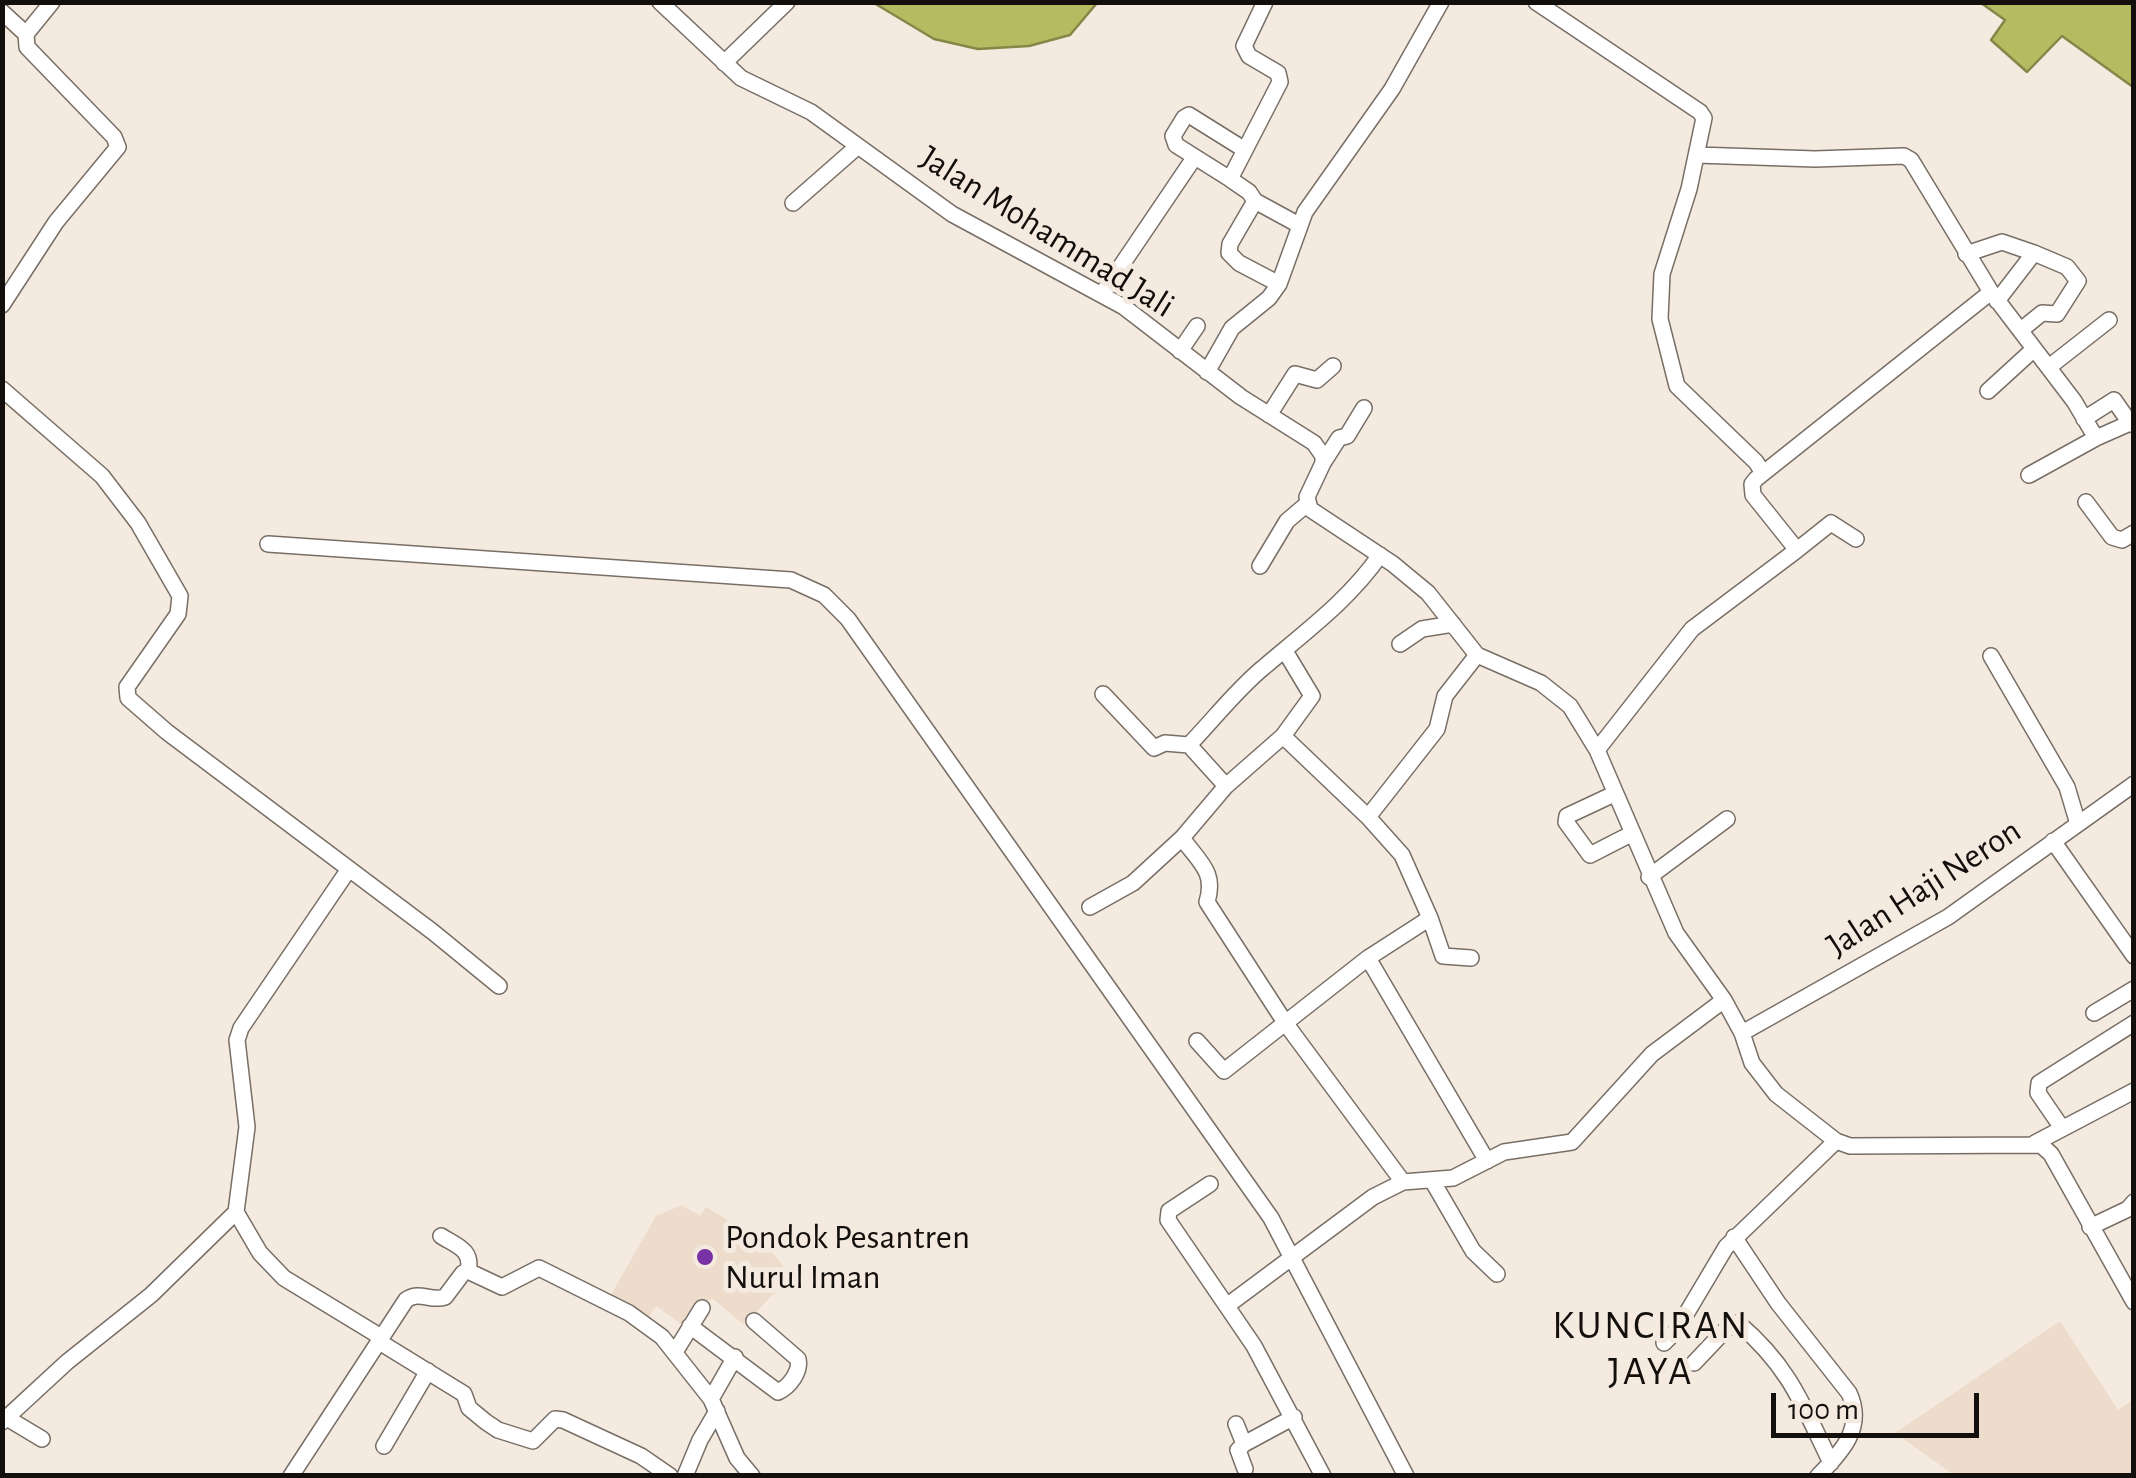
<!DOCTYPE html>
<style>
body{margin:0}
#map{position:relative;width:2136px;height:1478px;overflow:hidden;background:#f5eadf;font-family:"Alegreya Sans",sans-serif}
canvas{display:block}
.frame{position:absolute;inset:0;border:5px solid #130f0c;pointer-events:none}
.scale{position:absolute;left:1771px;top:1393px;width:208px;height:45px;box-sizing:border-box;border:5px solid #130f0c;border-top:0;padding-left:12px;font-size:30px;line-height:35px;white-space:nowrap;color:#130f0c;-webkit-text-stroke:8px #f5eadf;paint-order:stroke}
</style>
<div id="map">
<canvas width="2136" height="1478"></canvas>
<div class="frame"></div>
<div class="scale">100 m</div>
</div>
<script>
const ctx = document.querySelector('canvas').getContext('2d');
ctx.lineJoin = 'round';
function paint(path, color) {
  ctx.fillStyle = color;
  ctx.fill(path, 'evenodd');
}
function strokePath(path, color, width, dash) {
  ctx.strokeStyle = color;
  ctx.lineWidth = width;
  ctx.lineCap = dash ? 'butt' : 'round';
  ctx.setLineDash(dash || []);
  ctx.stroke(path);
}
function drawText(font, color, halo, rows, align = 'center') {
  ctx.font = font + ' "Alegreya Sans",sans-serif';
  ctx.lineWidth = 10;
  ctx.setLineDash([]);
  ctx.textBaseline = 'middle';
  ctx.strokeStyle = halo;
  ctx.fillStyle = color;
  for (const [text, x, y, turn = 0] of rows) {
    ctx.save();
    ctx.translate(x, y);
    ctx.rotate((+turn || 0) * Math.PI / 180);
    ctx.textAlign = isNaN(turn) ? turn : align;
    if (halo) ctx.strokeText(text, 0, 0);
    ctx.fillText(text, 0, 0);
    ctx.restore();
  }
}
paint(new Path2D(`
 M 682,1205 L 700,1216 L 706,1207 L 764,1242 L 788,1272 L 777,1290 L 744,1325 L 713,1299 L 696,1305 L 681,1324 L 656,1306 L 646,1321 L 609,1298 L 656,1216 Z
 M 2060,1321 L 2118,1410 L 2133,1400 L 2133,1475 L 1954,1475 L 1895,1433 Z`), '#eddccb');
const water = new Path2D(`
 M 874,3 L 1097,3 L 1070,35 L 1029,46 L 978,49 L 934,39 Z
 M 1981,3 L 2133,3 L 2133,87 L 2062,36 L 2027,72 L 1991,40 L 2005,20 Z`);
paint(water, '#b4bb61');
strokePath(water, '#848748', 2.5);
const minor = new Path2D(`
 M 660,2 L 741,78 L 811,112 L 952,214 L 1124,307 L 1241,397 L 1314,443 L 1323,456 L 1323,463 L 1307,497 L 1310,509 L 1393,564 L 1428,593 L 1477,655 L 1541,683 L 1570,706 L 1597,750 L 1676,933 L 1724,1000 L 1742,1033 L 1752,1063 L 1776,1094 L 1836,1141 L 1850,1146 L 2041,1145 L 2051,1154 L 2134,1302
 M 1265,2 L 1244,46 L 1249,56 L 1278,73 L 1280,82 L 1230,179 L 1249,192 L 1255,201 L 1230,244 L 1229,253 L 1239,263 L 1279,284
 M 1536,2 L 1700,112 L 1704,118 L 1689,189 L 1662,274 L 1660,319 L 1677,386 L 1756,462 L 1763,473
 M 2,12 L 26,34
 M 724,63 L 787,2
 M 1697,155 L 1815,159 L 1904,156 L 1911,160 L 1991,292 L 2074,401 L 2096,438 L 2130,423 L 2134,425
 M 1230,179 L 1176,145 L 1173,136 L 1184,118 L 1189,115 L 1245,150
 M 1255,201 L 1299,225
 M 793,203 L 858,146
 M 1966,254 L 2002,242 L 2034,253
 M 1102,294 L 1194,158
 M 1997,301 L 2034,253 L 2067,267 L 2078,281 L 2057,314 L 2042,313 L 2021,330
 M 2,305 L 56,222 L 118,147 L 114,137 L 27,47 L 26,34 L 52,2
 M 1180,351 L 1197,326
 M 2049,367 L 2109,320
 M 1207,372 L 1232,328 L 1269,298 L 1279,284 L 1305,212 L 1392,89 L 1441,2
 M 2,389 L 102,476 L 138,523 L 180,596 L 178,614 L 127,687 L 128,698 L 167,732 L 433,932 L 499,986
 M 1988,391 L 2034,349
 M 1269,415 L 1295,374 L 1317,380 L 1333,366
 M 2084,419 L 2114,400 L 2130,423
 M 1323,463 L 1339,438 L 1347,436 L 1364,408
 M 2029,475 L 2096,438
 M 2086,502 L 2112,537 L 2122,540 L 2134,533
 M 268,544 L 791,580 L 824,595 L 848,619 L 1271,1218 L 1406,1476
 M 1797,550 L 1831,523 L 1856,539
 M 1260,566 L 1287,521 L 1307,504
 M 1400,644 L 1422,629 L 1453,624
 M 1285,651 L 1312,696 L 1283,736 L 1368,817 L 1402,855 L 1430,918 L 1368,958 L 1487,1161
 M 1991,656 L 2067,787 L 2078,824
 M 1103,694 L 1154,748 L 1165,743 L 1189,745 C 1214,719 1237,689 1264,667 C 1305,632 1350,599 1380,555
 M 1189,745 L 1226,786 L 1283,736
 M 1597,750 L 1692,629 L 1797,550 L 1753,495 L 1752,484 L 1756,479 L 1991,292
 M 1614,794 L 1567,816 L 1566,822 L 1590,855 L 1631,834
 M 1368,817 L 1437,729 L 1445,696 L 1477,655
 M 1182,838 C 1200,863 1216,872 1207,902 L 1286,1024 L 1403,1182
 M 2053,841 L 2134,956
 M 349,869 L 241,1028 L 237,1040 L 247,1127 L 236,1212 L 260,1253 L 284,1278 L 381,1337
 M 1649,877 L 1727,819
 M 1090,907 L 1133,883 L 1182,838 L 1226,786
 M 1430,918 L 1443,956 L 1471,958
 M 2094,1013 L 2134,989
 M 1742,1033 L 1948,917 L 2134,784
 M 1197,1041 L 1224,1071 L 1368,958
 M 2062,1128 L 2038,1093 L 2039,1083 L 2134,1023
 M 2035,1143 L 2134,1091
 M 1433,1182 L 1473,1251 L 1497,1274
 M 1210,1184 L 1169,1211 L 1168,1220 L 1254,1346 L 1323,1476
 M 2090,1227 L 2128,1209 L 2134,1202
 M 441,1236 C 457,1246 473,1250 468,1271
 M 1734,1237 L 1778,1303 L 1849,1393 C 1865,1427 1842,1452 1818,1476
 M 1228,1305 L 1373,1197 L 1403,1182 L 1453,1178 L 1504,1152 L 1572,1142 L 1652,1054 L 1724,1000
 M 690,1326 L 778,1392 C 789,1387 801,1372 798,1359 L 754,1321
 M 378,1341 L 464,1394 L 469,1408 L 486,1422 L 498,1430 L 533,1441 L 555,1419 L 563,1420 L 641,1456 L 670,1476
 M 1664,1343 L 1676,1331 L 1726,1247 L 1836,1141
 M 675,1352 L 702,1308
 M 1694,1363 L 1730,1325 L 1738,1323 C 1789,1366 1803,1405 1831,1463
 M 711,1399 L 735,1357
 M 7,1418 L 42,1439
 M 2,1422 L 67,1362 L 151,1295 L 236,1212
 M 1236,1424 L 1244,1444 L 1294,1417
 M 1244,1444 L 1238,1450 L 1245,1469
 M 384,1446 L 428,1371
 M 291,1476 L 406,1300 C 419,1290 431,1302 445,1297 L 463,1273 L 468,1271 L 502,1287 L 539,1268 L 629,1313 L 662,1337 L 711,1399 L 737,1458 L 752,1476
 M 685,1476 L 700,1440 L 717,1411`);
strokePath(minor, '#786e65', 18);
strokePath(minor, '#fff', 15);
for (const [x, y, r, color] of [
 [705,1257,10,"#7832a5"]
]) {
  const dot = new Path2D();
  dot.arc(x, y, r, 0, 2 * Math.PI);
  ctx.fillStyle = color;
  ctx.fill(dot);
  strokePath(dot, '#f5eadf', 4);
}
drawText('35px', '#130f0c', '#f5eadf', [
 ["Jalan Mohammad Jali",1047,232,32],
 ["Jalan Haji Neron",1924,888,-33]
]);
drawText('35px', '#130f0c', '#f5eadf', [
 ["Pondok Pesantren",725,1237],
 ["Nurul Iman",725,1277]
], 'left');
ctx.letterSpacing = '2.5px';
drawText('40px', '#130f0c', '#f5eadf', [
 ["KUNCIRAN",1651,1326],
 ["JAYA",1651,1372]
]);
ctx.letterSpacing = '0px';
</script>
